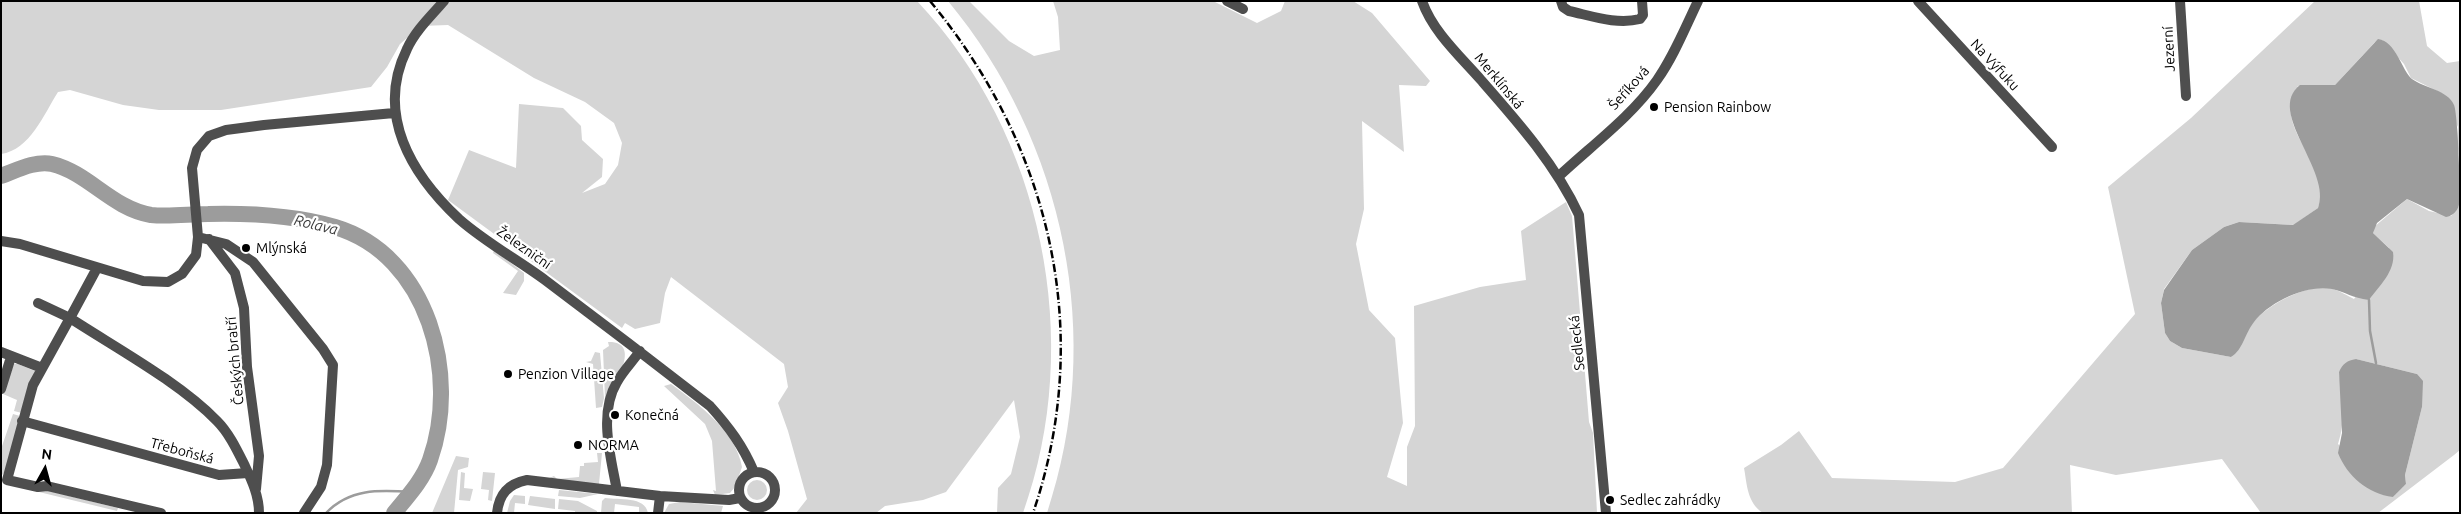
<!DOCTYPE html>
<meta charset="utf-8">
<style>
body{margin:0}
#map{position:relative;width:2461px;height:514px;overflow:hidden;background:#fff;font-family:Ubuntu,sans-serif}
canvas{display:block}
.frame{position:absolute;inset:0;border:2px solid #000;pointer-events:none}
.north{position:absolute;left:20px;top:444px;width:50px;height:50px;-webkit-text-stroke:4px #fff;paint-order:stroke;rotate:7deg;font-size:14px;font-weight:700;line-height:20px;text-align:center;color:#000}
.north::after{content:'';display:block;margin:auto;width:18px;height:22px;background:#000;clip-path:polygon(50% 0,100% 100%,50% 72%,0 100%)}
</style>
<div id="map">
<canvas width="2461" height="514"></canvas>
<div class="frame"></div>
<div class="north">N</div>
</div>
<script>
const ctx = document.querySelector('canvas').getContext('2d');
ctx.lineJoin = 'round';
function paint(path, color) {
  ctx.fillStyle = color;
  ctx.fill(path, 'evenodd');
}
function strokePath(path, color, width, dash) {
  ctx.strokeStyle = color;
  ctx.lineWidth = width;
  ctx.lineCap = dash ? 'butt' : 'round';
  ctx.setLineDash(dash || []);
  ctx.stroke(path);
}
function drawText(font, color, halo, rows, align = 'center') {
  ctx.font = font + ' Ubuntu,sans-serif';
  ctx.lineWidth = 4.5;
  ctx.setLineDash([]);
  ctx.textBaseline = 'middle';
  ctx.strokeStyle = halo;
  ctx.fillStyle = color;
  for (const [text, x, y, turn = 0] of rows) {
    ctx.save();
    ctx.translate(x, y);
    ctx.rotate((+turn || 0) * Math.PI / 180);
    ctx.textAlign = isNaN(turn) ? turn : align;
    if (halo) ctx.strokeText(text, 0, 0);
    ctx.fillText(text, 0, 0);
    ctx.restore();
  }
}
paint(new Path2D(`
 M 1,1 L 917,1 C 1043,134 1085,342 1023,513 L 997,513 L 998,488 L 1011,474 L 1020,437 L 1014,400 L 946,492 L 923,500 L 885,506 L 876,513 L 796,513 L 807,499 L 788,431 L 778,403 L 788,387 L 784,364 L 671,277 L 665,293 L 660,323 L 635,329 L 625,323 L 622,328 L 448,200 L 469,150 L 516,168 L 519,104 L 563,108 L 581,126 L 582,140 L 603,159 L 602,177 L 582,193 L 605,184 L 618,165 L 622,143 L 614,123 L 585,102 L 534,78 L 448,25 L 421,26 L 400,44 L 387,67 L 371,87 L 221,110 L 159,110 L 123,105 L 70,90 L 58,92 C 44,114 30,150 1,154 Z
 M 948,1 L 969,1 L 1009,41 L 1034,56 L 1060,50 L 1058,17 L 1053,1 L 1213,1 L 1257,23 L 1281,11 L 1285,1 L 1353,1 L 1372,13 L 1430,81 L 1426,86 L 1399,85 L 1404,152 L 1362,121 L 1364,209 L 1356,244 L 1369,310 L 1395,338 L 1403,423 L 1387,477 L 1407,486 L 1407,447 L 1415,426 L 1414,306 L 1480,287 L 1526,280 L 1521,231 L 1566,202 L 1572,216 L 1589,422 L 1593,433 L 1597,513 L 1047,513 C 1106,338 1065,142 948,1 Z
 M 2315,1 L 2419,1 L 2427,46 L 2447,63 L 2460,61 L 2460,163 L 2457,141 L 2458,127 L 2441,93 L 2411,78 L 2404,64 L 2382,40 L 2375,42 L 2335,85 L 2298,86 C 2269,127 2335,166 2318,208 L 2294,225 L 2239,222 L 2224,227 L 2192,250 L 2164,289 L 2161,303 L 2165,333 L 2170,341 L 2182,348 L 2231,357 C 2240,345 2246,329 2256,319 C 2274,302 2308,283 2333,289 C 2340,291 2348,296 2354,299 L 2389,248 L 2373,233 L 2374,227 L 2407,199 L 2429,211 L 2451,216 L 2460,204 L 2460,450 L 2454,455 L 2378,513 L 2261,513 L 2222,459 L 2116,475 L 2070,465 L 2072,513 L 1763,513 C 1747,503 1747,484 1744,468 L 1781,445 L 1799,431 L 1832,478 L 1955,482 L 2003,468 L 2135,314 L 2108,187 L 2191,118 ZM 2356,359 L 2417,374 L 2422,407 L 2405,475 L 2406,484 L 2393,497 L 2338,444 C 2346,421 2342,395 2339,372 Z
 M 494,250 L 524,273 L 524,281 L 516,295 L 503,293 L 518,271 L 493,253 Z
 M 608,342 C 643,341 614,385 607,399 L 605,398 L 603,350 L 609,346 Z
 M 595,352 L 600,353 L 604,398 L 602,407 L 596,408 L 593,364 L 586,362 L 591,361 Z
 M 14,364 L 18,364 L 35,371 L 22,413 L 14,411 L 17,400 L 3,394 Z
 M 671,384 C 698,404 736,431 742,467 L 735,487 L 730,493 L 715,495 L 713,490 L 716,491 L 712,441 L 705,424 L 664,386 Z
 M 13,414 L 20,416 L 5,472 L 1,476 L 1,449 Z
 M 597,453 L 602,453 L 599,484 L 547,479 L 554,476 L 557,479 L 579,477 L 580,466 L 584,466 L 584,463 L 598,462 Z
 M 456,456 L 469,458 L 468,467 L 458,470 L 454,513 L 432,513 Z
 M 461,472 L 465,473 L 464,488 L 473,489 L 470,501 L 459,500 Z
 M 483,472 L 495,473 L 492,501 L 488,500 L 489,490 L 481,489 Z
 M747 490a10 10 0 1 1 20 0a10 10 0 1 1-20 0Z
 M 41,489 L 118,508 L 117,511 L 39,492 Z
 M 559,490 L 598,494 L 580,498 L 558,496 Z
 M 514,495 L 525,496 L 525,504 L 515,503 L 514,513 L 507,513 L 510,501 Z
 M 530,496 L 555,499 L 555,509 L 528,505 Z
 M 605,498 C 619,500 645,496 648,513 L 639,513 L 639,507 L 615,504 L 614,513 L 601,513 L 602,501 Z
 M 559,499 L 578,501 L 597,511 L 597,513 L 575,513 L 575,511 L 558,509 Z
 M 680,502 L 723,506 L 721,513 L 664,513 L 669,504 Z`), '#d5d5d5');
paint(new Path2D(`
 M 2378,39 C 2396,41 2402,71 2412,79 C 2424,88 2448,90 2454,105 C 2458,114 2461,196 2459,205 C 2457,212 2452,216 2446,217 L 2407,199 L 2377,223 L 2373,233 L 2393,252 C 2396,271 2379,286 2369,300 C 2352,298 2346,292 2332,289 C 2307,284 2269,302 2254,322 C 2245,333 2243,350 2231,357 L 2182,348 L 2170,341 L 2165,333 L 2161,303 L 2164,290 L 2192,250 L 2224,227 L 2239,222 L 2293,225 L 2318,208 C 2333,171 2265,112 2300,85 L 2335,85 Z
 M 2356,359 L 2417,374 L 2423,381 L 2422,407 L 2405,475 L 2406,484 L 2393,497 C 2368,494 2347,476 2338,453 L 2342,433 L 2339,372 C 2343,363 2347,361 2356,359 Z`), '#9c9c9c');
strokePath(new Path2D(`
 M 2369,300 L 2370,331 L 2376,363
 M 326,513 C 350,488 379,490 412,492`), '#9c9c9c', 2.5);
strokePath(new Path2D(`
 M 1,176 C 15,171 36,160 52,164 C 89,173 111,208 151,215 C 169,217 190,214 208,214 C 250,213 294,215 335,227 C 429,255 460,376 430,460 C 423,480 407,497 394,513`), '#9c9c9c', 16);
strokePath(new Path2D(`
 M 444,1 C 431,16 415,31 407,49 C 375,114 411,174 459,219 C 485,242 518,260 545,280 C 601,322 656,364 710,406 C 729,427 743,446 754,472
 M 1227,1 L 1243,9
 M 1422,1 C 1433,32 1460,56 1481,80 C 1517,121 1556,165 1579,215 L 1606,513
 M 1561,1 L 1563,7 L 1569,11 C 1592,16 1617,25 1640,19 L 1643,15 L 1642,1
 M 1918,1 L 2052,147
 M 2180,1 L 2186,96
 M 1558,177 C 1591,146 1631,117 1657,80 C 1674,56 1685,28 1698,1
 M 198,237 L 226,244 L 253,262 L 323,349 L 333,365 L 327,465 L 321,487 L 304,513
 M 209,239 L 235,273 L 244,308 L 247,367 L 259,456 L 256,489
 M 1,241 L 20,244 L 143,281 L 168,282 L 182,274 L 196,255 L 198,237 L 192,168 L 197,150 L 209,136 L 226,130 L 264,125 L 394,113
 M 97,268 L 70,318 C 116,348 179,382 217,421 C 229,433 237,450 245,466 C 252,481 259,496 259,513
 M 38,303 L 70,318 L 33,385 L 7,480 L 38,487 L 47,486 L 161,513
 M 1,352 L 42,368
 M 1,389 L 11,357
 M 22,421 L 219,475 L 248,473
 M739 490a18 18 0 1 1 36 0a18 18 0 1 1-36 0Z
 M 617,491 C 611,457 598,414 617,382 C 623,371 633,361 640,351
 M 497,513 C 499,494 508,484 527,480 L 660,496 L 729,500 L 740,498
 M 658,513 L 660,496`), '#4e4e4e', 10);
strokePath(new Path2D(`
 M 930,1 C 1050,146 1095,332 1033,513`), '#000', 2.5, [8, 2.5, 1, 2.5]);
for (const [x, y, r, color] of [
 [1654,107,5,"#000"],
 [246,248,5,"#000"],
 [508,374,5,"#000"],
 [615,415,5,"#000"],
 [578,445,5,"#000"],
 [1610,500,5,"#000"]
]) {
  const dot = new Path2D();
  dot.arc(x, y, r, 0, 2 * Math.PI);
  ctx.fillStyle = color;
  ctx.fill(dot);
  strokePath(dot, '#fff', 2);
}
drawText('14px', '#000', '#fff', [
 ["Jezerní",2169,49,-93],
 ["Na Výfuku",1995,65,47],
 ["Merklínská",1499,81,50],
 ["Šeříková",1629,88,-48],
 ["Železniční",524,248,35],
 ["Sedlecká",1577,343,-96],
 ["Českých bratří",235,361,-95],
 ["Třeboňská",182,451,15]
]);
drawText('14px', '#000', '#fff', [
 ["Pension Rainbow",1664,107],
 ["Mlýnská",256,248],
 ["Penzion Village",518,374],
 ["Konečná",625,415],
 ["NORMA",588,445],
 ["Sedlec zahrádky",1620,500]
], 'left');
drawText('italic 15px', '#3d3d3d', '#fff', [
 ["Rolava",316,225,13]
]);
</script>
